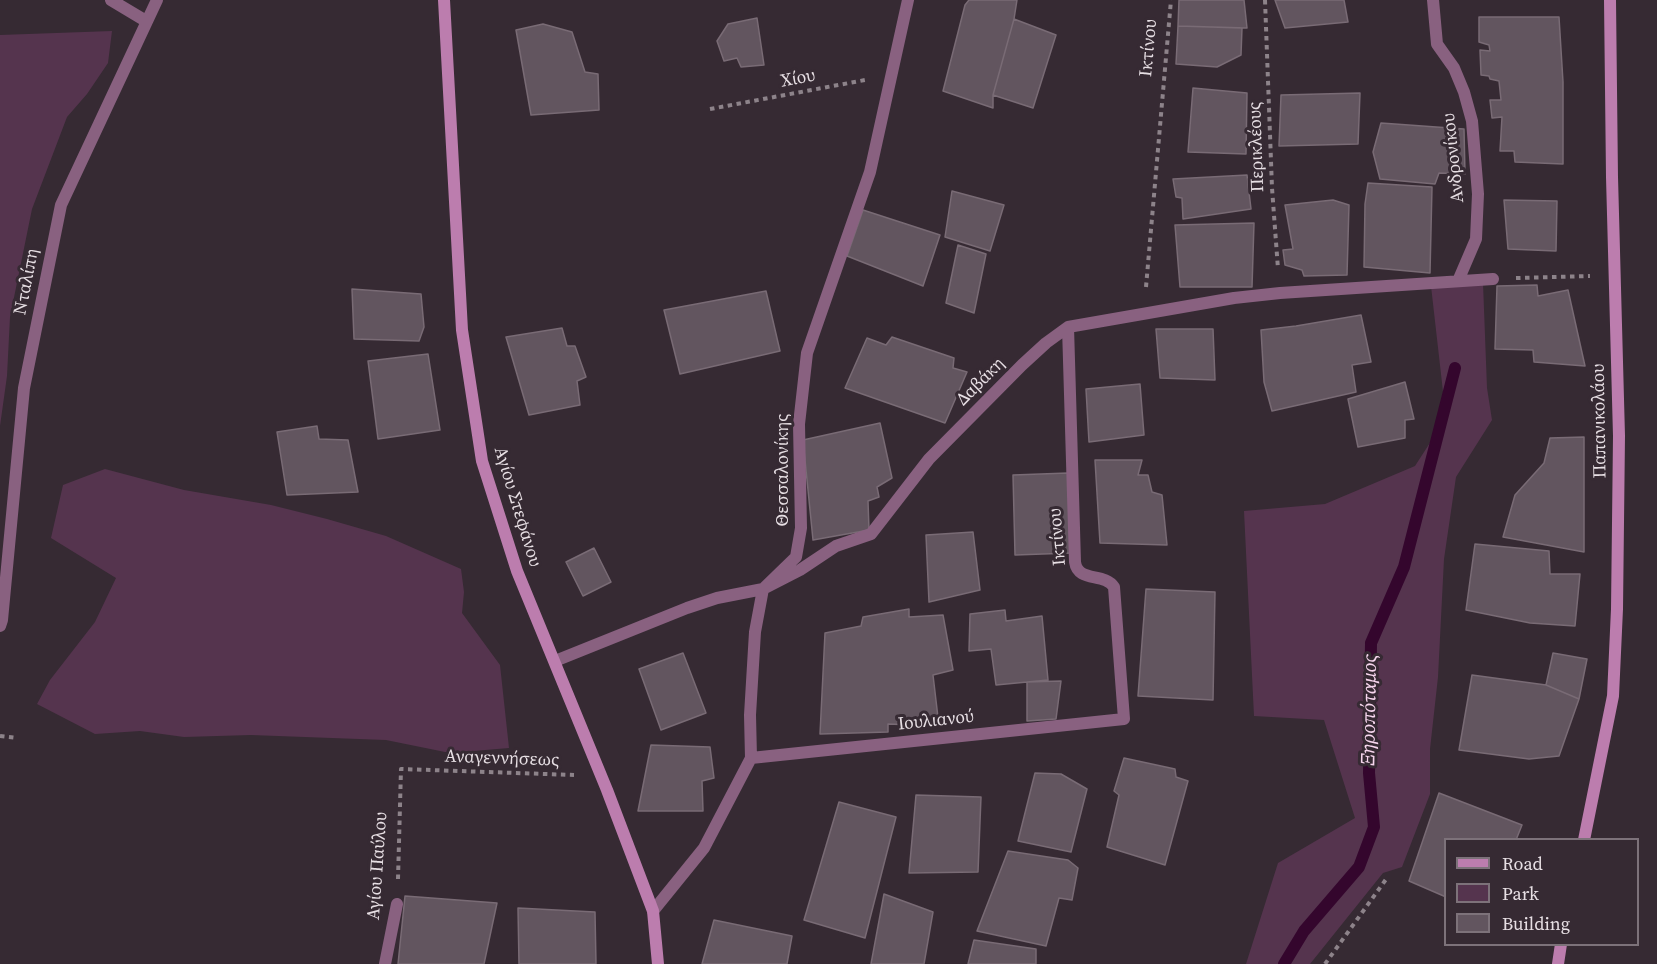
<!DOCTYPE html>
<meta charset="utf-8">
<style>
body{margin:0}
#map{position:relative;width:1657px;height:964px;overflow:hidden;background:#362a33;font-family:"Source Serif 4",serif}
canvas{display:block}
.legend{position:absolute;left:1444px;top:838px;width:195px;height:108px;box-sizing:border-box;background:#362a33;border:2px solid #7d727a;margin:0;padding:8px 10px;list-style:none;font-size:18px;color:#e7dfe4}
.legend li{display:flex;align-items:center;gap:12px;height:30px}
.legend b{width:30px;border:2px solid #7d727a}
</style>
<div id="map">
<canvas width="1657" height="964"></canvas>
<ul class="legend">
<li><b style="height:8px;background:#bc7dae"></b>Road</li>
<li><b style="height:16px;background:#55344e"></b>Park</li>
<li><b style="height:16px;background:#62555f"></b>Building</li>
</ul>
</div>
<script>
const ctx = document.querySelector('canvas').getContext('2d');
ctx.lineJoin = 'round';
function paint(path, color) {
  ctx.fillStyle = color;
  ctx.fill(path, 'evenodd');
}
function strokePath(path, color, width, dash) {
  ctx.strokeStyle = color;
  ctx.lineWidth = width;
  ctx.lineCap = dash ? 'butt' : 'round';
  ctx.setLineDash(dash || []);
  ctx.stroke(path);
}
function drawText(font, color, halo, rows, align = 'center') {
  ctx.font = font + ' "Source Serif 4",serif';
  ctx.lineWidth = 6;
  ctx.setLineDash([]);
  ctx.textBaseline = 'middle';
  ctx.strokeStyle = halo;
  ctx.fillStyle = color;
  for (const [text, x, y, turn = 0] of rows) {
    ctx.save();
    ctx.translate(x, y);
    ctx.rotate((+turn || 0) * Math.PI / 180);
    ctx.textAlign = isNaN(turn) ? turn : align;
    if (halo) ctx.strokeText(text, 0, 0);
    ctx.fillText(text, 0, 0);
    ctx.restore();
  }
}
paint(new Path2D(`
 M 112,31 L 108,63 L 87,94 L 67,117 L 32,209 L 10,317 L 7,376 L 0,426 L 0,35 Z
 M 1483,283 L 1487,388 L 1492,420 L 1456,477 L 1444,559 L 1438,677 L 1430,749 L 1430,794 L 1402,867 L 1383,873 L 1310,964 L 1246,964 L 1278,863 L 1355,818 L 1324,720 L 1254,716 L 1244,511 L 1325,504 L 1415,466 L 1446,418 L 1431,286 Z
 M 105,469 L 184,490 L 271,505 L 327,519 L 386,536 L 461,569 L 464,592 L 462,613 L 500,665 L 509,748 L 450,753 L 386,740 L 251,735 L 184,737 L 140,731 L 95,734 L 37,704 L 50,680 L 95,622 L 116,578 L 51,538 L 63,485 Z`), '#55344e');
strokePath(new Path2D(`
 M 1284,964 L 1304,931 L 1359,867 L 1374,827 L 1369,773 L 1371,643 L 1404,567 L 1455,368`), '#34062d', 12);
const building = new Path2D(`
 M 969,0 L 1017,0 L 1014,19 L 993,95 L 993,108 L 943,91 L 965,5 Z
 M 1179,0 L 1244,0 L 1247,28 L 1178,26 Z
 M 1275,0 L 1344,0 L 1348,22 L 1285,28 Z
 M 1479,17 L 1559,17 L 1563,82 L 1563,164 L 1515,162 L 1514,151 L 1500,151 L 1502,117 L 1492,118 L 1490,100 L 1501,100 L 1499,81 L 1490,79 L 1489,76 L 1481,75 L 1480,50 L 1490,51 L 1489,45 L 1479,42 Z
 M 757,18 L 764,65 L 741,67 L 737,58 L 724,61 L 717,41 L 728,24 Z
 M 1014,19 L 1056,35 L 1033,108 L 993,95 Z
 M 543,24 L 572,32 L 585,72 L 598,74 L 599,110 L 531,115 L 516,30 Z
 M 1178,26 L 1242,28 L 1241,55 L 1217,67 L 1176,64 Z
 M 1193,88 L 1247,93 L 1246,154 L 1188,152 Z
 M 1360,93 L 1358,144 L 1279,146 L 1281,95 Z
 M 1381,123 L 1464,129 L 1465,174 L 1439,173 L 1435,184 L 1380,179 L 1373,152 Z
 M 1247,175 L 1251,209 L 1183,219 L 1182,198 L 1176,197 L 1173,179 Z
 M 1368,183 L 1432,187 L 1430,273 L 1364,267 L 1365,204 Z
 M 952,191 L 1004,205 L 990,251 L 945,237 Z
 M 1333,200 L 1349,205 L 1347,275 L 1304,276 L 1302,270 L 1285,265 L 1283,250 L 1293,249 L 1285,205 Z
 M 1504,200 L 1557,201 L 1556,251 L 1508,249 Z
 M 863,210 L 940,235 L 923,286 L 847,256 Z
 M 1254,223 L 1252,287 L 1180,287 L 1175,225 Z
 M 958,245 L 986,254 L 974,313 L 946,303 Z
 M 1537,285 L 1538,296 L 1568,290 L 1585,366 L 1534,362 L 1533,350 L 1495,349 L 1497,286 Z
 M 352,289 L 421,294 L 424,327 L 419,341 L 354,339 Z
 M 766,291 L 780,351 L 680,374 L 664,310 Z
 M 1361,315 L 1371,362 L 1352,365 L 1356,392 L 1272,411 L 1264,382 L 1261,330 L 1296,326 Z
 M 562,328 L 567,346 L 575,346 L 586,377 L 577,381 L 580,405 L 529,415 L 506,337 Z
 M 1156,329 L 1213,329 L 1215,380 L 1160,378 Z
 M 892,337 L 954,358 L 953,368 L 967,372 L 945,423 L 845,388 L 867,338 L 886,345 Z
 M 428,354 L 440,430 L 378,439 L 368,361 Z
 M 1405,382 L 1414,419 L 1405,420 L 1405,438 L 1358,447 L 1348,399 Z
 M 1140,384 L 1144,435 L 1089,442 L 1086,389 Z
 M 880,423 L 892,478 L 877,487 L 879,497 L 868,501 L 869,530 L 813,540 L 803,440 Z
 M 317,426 L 319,439 L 348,440 L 358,492 L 287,495 L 277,432 Z
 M 1584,437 L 1584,552 L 1503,537 L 1515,495 L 1544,463 L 1550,438 Z
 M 1095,460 L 1142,460 L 1138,475 L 1148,475 L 1152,492 L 1162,495 L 1167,545 L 1100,543 Z
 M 1068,473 L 1071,553 L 1015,555 L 1013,475 Z
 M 973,532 L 980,590 L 929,602 L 926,535 Z
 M 1475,544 L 1549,551 L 1550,574 L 1580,574 L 1575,626 L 1530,623 L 1466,610 Z
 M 594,548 L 611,582 L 583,596 L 566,562 Z
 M 1146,589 L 1215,592 L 1213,700 L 1138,696 Z
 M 909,609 L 909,617 L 943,615 L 953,670 L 933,675 L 939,726 L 888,724 L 888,732 L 820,734 L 825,633 L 861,626 L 863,617 Z
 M 1005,610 L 1006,621 L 1042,616 L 1048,680 L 996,685 L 991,649 L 969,651 L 970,614 Z
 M 683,653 L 706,713 L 661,730 L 639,669 Z
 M 1553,653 L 1587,659 L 1579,699 L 1546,685 Z
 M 1472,675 L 1546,685 L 1579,699 L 1559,756 L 1529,759 L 1459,750 Z
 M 1061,681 L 1056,719 L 1027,721 L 1027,682 Z
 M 651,745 L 710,747 L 714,778 L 702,781 L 703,811 L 638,811 Z
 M 1124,758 L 1175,769 L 1176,777 L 1188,781 L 1165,865 L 1107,847 L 1119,795 L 1114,791 Z
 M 1035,773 L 1061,774 L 1087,789 L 1071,852 L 1018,841 Z
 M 1439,793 L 1522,825 L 1516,840 L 1446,840 L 1446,897 L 1409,881 Z
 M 916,795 L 981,797 L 978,872 L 909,873 Z
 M 839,802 L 896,817 L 865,938 L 804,920 Z
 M 1008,851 L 1068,860 L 1078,868 L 1072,900 L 1059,898 L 1046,946 L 977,931 Z
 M 884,894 L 933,912 L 924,964 L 871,964 Z
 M 405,896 L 497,903 L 484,964 L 398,964 Z
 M 518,908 L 595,912 L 596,964 L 519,964 Z
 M 714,920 L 792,936 L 787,964 L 702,964 Z
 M 974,940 L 1036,949 L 1036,964 L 968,964 Z`);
paint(building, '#62555f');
strokePath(building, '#796b75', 1.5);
strokePath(new Path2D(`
 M 1265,0 L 1272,188 L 1278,269
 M 710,109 L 865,80
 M 1516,278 L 1590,276
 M 1146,287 L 1171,0
 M 0,736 L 17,738
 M 398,879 L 401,769 L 574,775
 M 1325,964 L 1387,878`), '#8d838a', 4, [4.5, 4.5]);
strokePath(new Path2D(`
 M 111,0 L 146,21
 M 1433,0 L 1437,44 L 1454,68 L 1464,92 L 1472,121 L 1478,194 L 1476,239 L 1458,281
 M 0,626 L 2,620 L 24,388 L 61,205 L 157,0
 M 555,661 L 687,608 L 717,598 L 763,589 L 800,570 L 836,546 L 871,534 L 929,459 L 1022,365 L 1046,343 L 1068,327 L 1234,298 L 1280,293 L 1493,279
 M 751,758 L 1124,719 L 1114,587 C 1104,572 1078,583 1075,562 L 1068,327
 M 653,911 L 704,848 L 751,758 L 750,715 L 755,632 L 763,589 L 796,557 L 801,528 L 799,424 L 807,353 L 870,172 L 908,0
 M 385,964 L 397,904`), '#896180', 12);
strokePath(new Path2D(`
 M 444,0 L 462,330 L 482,461 L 517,571 L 607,790 L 653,911 L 658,964
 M 1584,840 L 1613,696 L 1617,609 L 1619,436 L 1612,177 L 1610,0
 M 1558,964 L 1561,944`), '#bc7dae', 12);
drawText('18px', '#e7dfe4', '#362a33', [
 ["Ικτίνου",1149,48,-85],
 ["Χίου",798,79,-11],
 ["Περικλέους",1257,147,-92],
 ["Ανδρονίκου",1454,158,-96],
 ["Νταλίπη",27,282,-79],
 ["Δαβάκη",981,382,-45],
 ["Παπανικολάου",1600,421,-91],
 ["Θεσσαλονίκης",783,470,-90],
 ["Αγίου Στεφάνου",517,507,73],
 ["Ικτίνου",1058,537,-95],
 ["Ιουλιανού",936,721,-6],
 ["Αναγεννήσεως",502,759,2],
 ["Αγίου Παύλου",378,866,-86]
]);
drawText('italic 20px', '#f7d6ee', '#362a33', [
 ["Ξηροπόταμος",1370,710,-89]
]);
</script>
